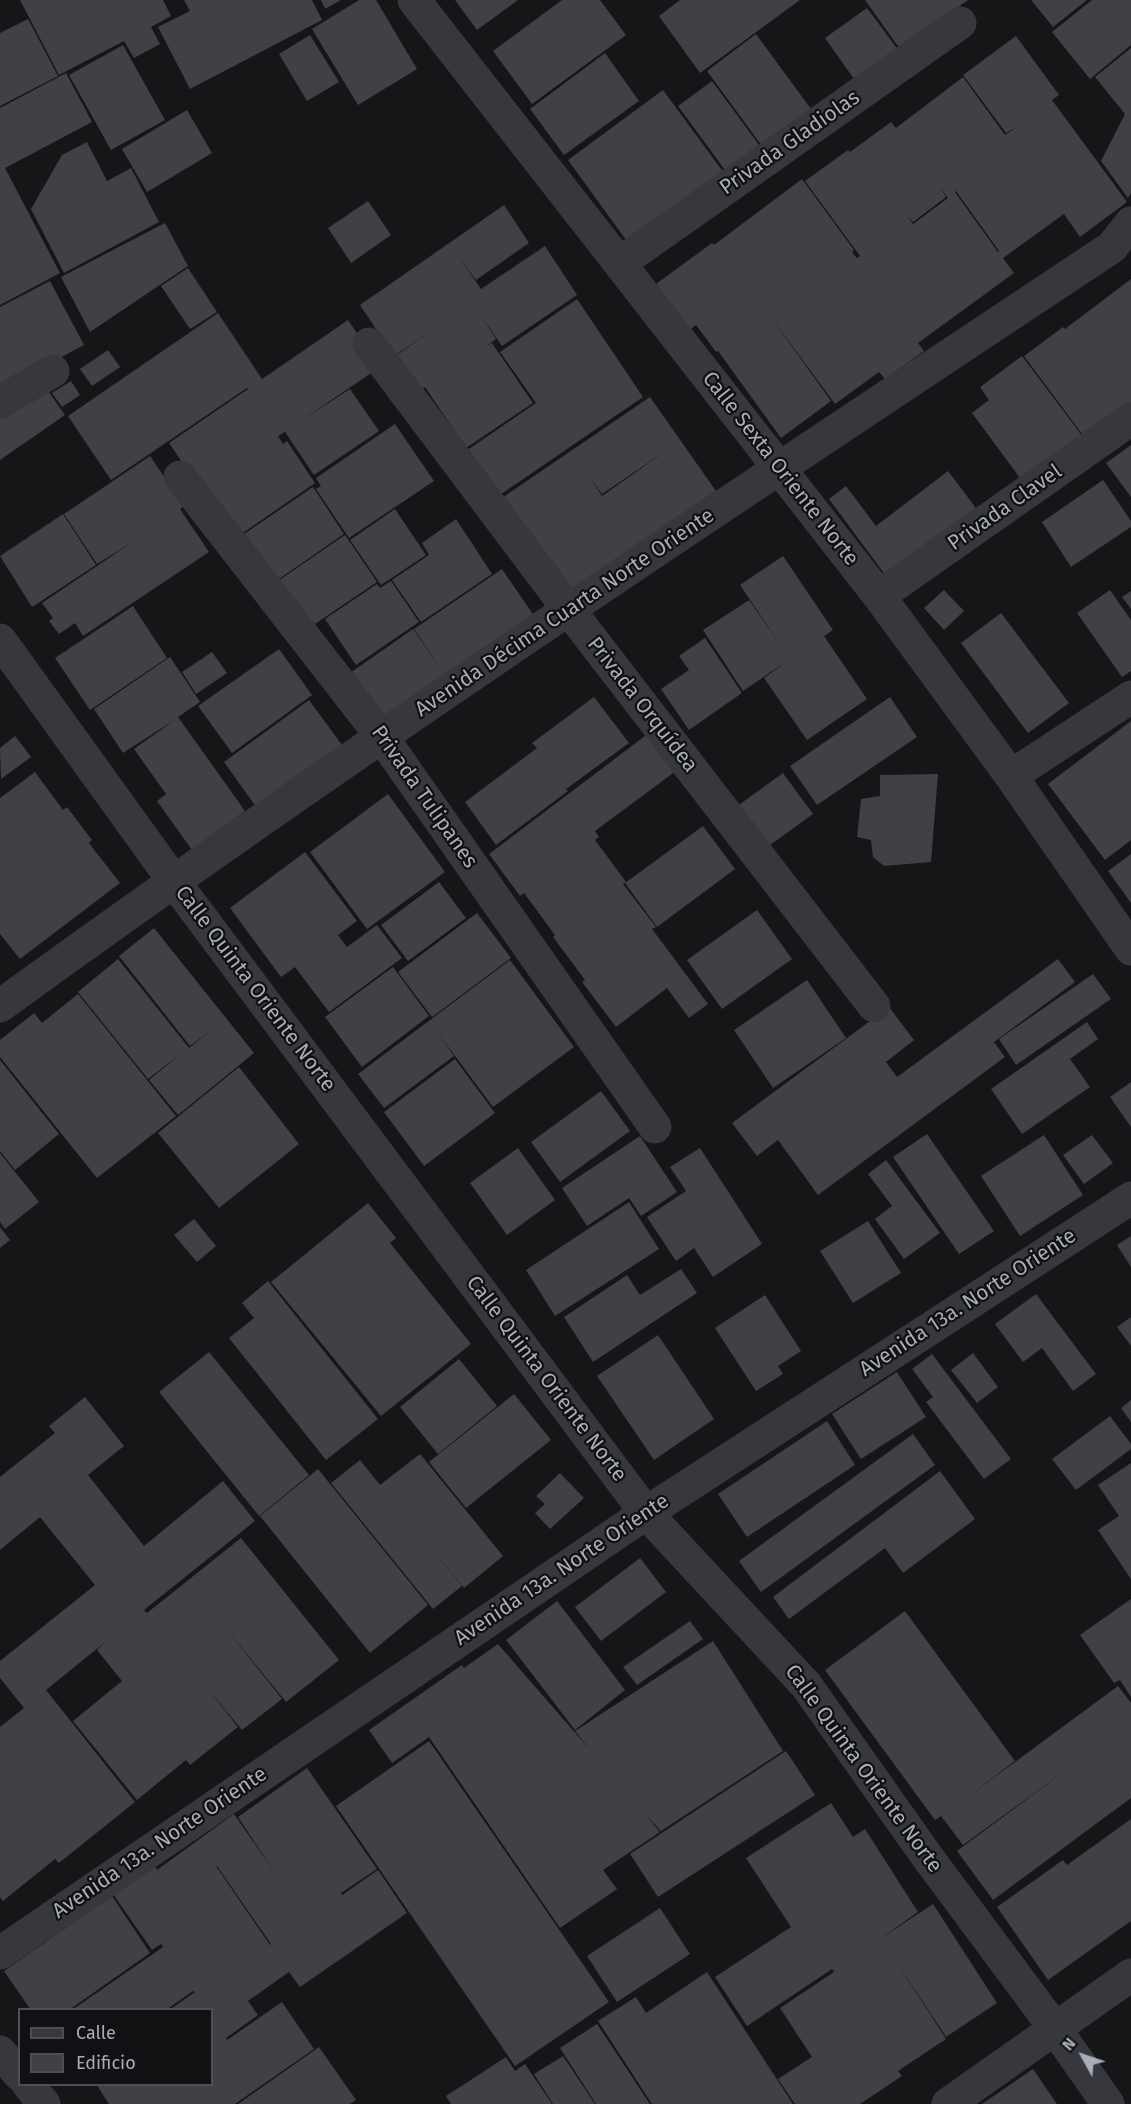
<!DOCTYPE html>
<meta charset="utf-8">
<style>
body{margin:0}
#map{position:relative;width:1131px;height:2104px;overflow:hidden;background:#161618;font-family:"Fira Sans",sans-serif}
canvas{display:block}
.legend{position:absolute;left:18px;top:2008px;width:195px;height:78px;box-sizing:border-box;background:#111113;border:2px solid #4d4f55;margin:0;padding:8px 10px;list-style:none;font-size:18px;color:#a8adb8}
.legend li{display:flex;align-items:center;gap:12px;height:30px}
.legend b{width:30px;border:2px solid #4d4f55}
.north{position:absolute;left:1053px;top:2026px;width:60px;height:60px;-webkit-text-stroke:4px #111113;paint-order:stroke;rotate:310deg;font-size:16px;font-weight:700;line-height:24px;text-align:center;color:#a8adb8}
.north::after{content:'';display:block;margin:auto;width:21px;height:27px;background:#a8adb8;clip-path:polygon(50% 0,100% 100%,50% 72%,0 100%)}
</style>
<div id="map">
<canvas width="1131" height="2104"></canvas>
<ul class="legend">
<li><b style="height:8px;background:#37383d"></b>Calle</li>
<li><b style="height:16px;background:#404145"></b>Edificio</li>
</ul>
<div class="north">N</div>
</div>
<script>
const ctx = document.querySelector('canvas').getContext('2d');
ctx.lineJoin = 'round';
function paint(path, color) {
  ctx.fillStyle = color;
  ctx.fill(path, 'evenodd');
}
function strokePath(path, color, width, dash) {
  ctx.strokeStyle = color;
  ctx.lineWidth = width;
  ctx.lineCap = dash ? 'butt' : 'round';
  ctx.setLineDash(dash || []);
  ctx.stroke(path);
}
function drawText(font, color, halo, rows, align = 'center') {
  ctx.font = font + ' "Fira Sans",sans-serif';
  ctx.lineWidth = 4.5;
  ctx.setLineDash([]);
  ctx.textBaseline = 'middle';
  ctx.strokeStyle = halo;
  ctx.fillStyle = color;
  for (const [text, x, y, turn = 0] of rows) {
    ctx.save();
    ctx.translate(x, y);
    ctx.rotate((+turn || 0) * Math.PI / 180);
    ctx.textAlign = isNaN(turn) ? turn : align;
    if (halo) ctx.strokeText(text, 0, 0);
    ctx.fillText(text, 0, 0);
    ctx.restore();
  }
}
paint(new Path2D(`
 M 20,0 L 163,0 L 171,16 L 151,27 L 160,44 L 134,58 L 124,41 L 59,75 Z
 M 184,0 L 312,0 L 322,20 L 190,89 L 158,27 L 190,11 Z
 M 321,0 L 341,0 L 325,9 Z
 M 359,0 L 376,0 L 417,69 L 358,105 L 312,29 Z
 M 455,0 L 518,0 L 477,30 Z
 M 562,0 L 600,0 L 626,35 L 532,104 L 493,51 Z
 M 680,0 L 800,0 L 700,73 L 659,16 Z
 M 865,0 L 968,0 L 900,49 Z
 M 1031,0 L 1087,0 L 1053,27 Z
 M 1092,0 L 1131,0 L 1131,45 L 1090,79 L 1052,32 Z
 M 867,8 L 902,55 L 859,86 L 825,38 Z
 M 28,19 L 58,76 L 0,106 L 0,33 Z
 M 756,34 L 811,109 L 762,146 L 707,71 Z
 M 310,35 L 339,82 L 307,101 L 279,54 Z
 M 1016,36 L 1059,95 L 1052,100 L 1127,202 L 1080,237 L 1064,214 L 1003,258 L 1014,273 L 918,343 L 924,351 L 885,379 L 879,372 L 835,404 L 768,313 L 831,401 L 781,438 L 718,351 L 716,352 L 696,325 L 689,330 L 656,284 L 712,243 L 714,245 L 802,179 L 854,250 L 852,252 L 857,258 L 860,256 L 805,181 L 848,150 L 850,152 L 891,122 L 896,128 L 963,77 L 1005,135 L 1017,127 L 1006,133 L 963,75 ZM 940,187 L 948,198 L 913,224 L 908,217 L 913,222 L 946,197 ZM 956,191 L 999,251 L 998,252 L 955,192 Z
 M 123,45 L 165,120 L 111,150 L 69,75 Z
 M 1131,48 L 1131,193 L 1128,198 L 1101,161 L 1125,114 L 1095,77 Z
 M 605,53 L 639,101 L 564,155 L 530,109 Z
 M 66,73 L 92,122 L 5,168 L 60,273 L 0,305 L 0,108 Z
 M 712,81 L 759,145 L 725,170 L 678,106 Z
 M 663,90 L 724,173 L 629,244 L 568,160 Z
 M 187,110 L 212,153 L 147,192 L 122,149 Z
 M 87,142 L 107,181 L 131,168 L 159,222 L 64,273 L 31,209 L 62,155 Z
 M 368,201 L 391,235 L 351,263 L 328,228 Z
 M 504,205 L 529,243 L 476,280 L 459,257 L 481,289 L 545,246 L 577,295 L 502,346 L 481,316 L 496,339 L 485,347 L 492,343 L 533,403 L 466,448 L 425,387 L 417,393 L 394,357 L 431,331 L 394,356 L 360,305 Z
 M 165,223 L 188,266 L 90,332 L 61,277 Z
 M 188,268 L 217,312 L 190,329 L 161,286 Z
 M 1131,279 L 1131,404 L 1085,438 L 1024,356 L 1063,327 L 1065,329 Z
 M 50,281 L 84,345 L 0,390 L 0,307 Z
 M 577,299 L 643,397 L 494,499 L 463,453 L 536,403 L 500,352 Z
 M 218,313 L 262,379 L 348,320 L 380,367 L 302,420 L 350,389 L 379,431 L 314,475 L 285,432 L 278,436 L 283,444 L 287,441 L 315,483 L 240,535 L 205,496 L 169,443 L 248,389 L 247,388 L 111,480 L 68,416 Z
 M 108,350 L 120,367 L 92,386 L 80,369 Z
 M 1022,356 L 1083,437 L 1023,482 L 972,413 L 989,400 L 980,387 Z
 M 71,381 L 80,395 L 62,407 L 52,393 Z
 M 44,385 L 65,415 L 0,460 L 0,415 Z
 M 650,397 L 716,491 L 636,545 L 562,599 L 496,502 ZM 667,450 L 602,496 L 591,479 L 602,494 Z
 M 395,424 L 434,481 L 349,538 L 316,489 L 321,486 L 316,478 Z
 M 1131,445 L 1131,497 L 1106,463 Z
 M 150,456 L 184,506 L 180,509 L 209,552 L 83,636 L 75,623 L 59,634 L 49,621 L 53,618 L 42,603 L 134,541 L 97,564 L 64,514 Z
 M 948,471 L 976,508 L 886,576 L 829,499 L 846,486 L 876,526 Z
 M 1103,480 L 1131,521 L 1131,527 L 1071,567 L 1042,522 Z
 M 313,487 L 344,534 L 276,581 L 244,534 Z
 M 395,509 L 426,555 L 381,585 L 350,540 Z
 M 63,514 L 96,565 L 32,607 L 0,556 Z
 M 456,519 L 492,574 L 421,622 L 392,580 L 429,555 L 422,543 Z
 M 345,535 L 377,582 L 306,630 L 275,583 Z
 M 783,556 L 833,630 L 824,636 L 867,699 L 807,740 L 764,678 L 790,659 L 743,691 L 703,630 L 749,600 L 780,644 L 740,585 Z
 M 502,569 L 541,626 L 384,729 L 347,675 L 413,629 L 441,669 L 414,629 Z
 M 391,581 L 419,622 L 356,665 L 325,619 L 377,584 L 380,588 Z
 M 944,590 L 964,611 L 944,630 L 924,608 Z
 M 1110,590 L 1131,620 L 1131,671 L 1122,677 L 1077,613 Z
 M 1131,591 L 1131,609 L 1122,597 Z
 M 133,606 L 167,658 L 90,710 L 55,658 Z
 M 1001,613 L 1069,703 L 1028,733 L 961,643 Z
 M 705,638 L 742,693 L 689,730 L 661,689 L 689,670 L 679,656 Z
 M 279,649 L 312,695 L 232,753 L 198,706 Z
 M 212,652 L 227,673 L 196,694 L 182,672 Z
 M 170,657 L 200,702 L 178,717 L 245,811 L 192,850 L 157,801 L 166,794 L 134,749 L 176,719 L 123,753 L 94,709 Z
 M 594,697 L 629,743 L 566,789 L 568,791 L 496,845 L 465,802 L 537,748 L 532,743 Z
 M 890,697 L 917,737 L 817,805 L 790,766 Z
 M 309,700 L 345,749 L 259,811 L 224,762 Z
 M 1131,721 L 1131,840 L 1105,860 L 1048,784 Z
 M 649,733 L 676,771 L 595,831 L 599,837 L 595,840 L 626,882 L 623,884 L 656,927 L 652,929 L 708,1004 L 689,1018 L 667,988 L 616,1027 L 582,982 L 585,980 L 553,937 L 555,935 L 524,893 L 520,896 L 489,854 Z
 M 15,736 L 31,757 L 1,779 L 0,748 Z
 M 35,772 L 63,810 L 67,807 L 92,840 L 89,843 L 120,883 L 20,959 L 0,934 L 0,798 Z
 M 783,773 L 813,814 L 766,848 L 736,807 Z
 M 938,774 L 931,862 L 884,866 L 873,857 L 871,840 L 857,837 L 861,799 L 880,796 L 880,775 Z
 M 388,794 L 445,872 L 367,929 L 310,852 Z
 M 703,826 L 735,869 L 657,927 L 625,883 Z
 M 305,852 L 357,921 L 338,935 L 347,947 L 377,925 L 402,958 L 329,1012 L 295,967 L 281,977 L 230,908 Z
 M 1131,854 L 1131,903 L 1108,871 Z
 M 439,882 L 466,918 L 408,961 L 381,925 Z
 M 757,910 L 792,959 L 722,1009 L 687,960 Z
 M 477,913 L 511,958 L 432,1017 L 398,972 Z
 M 154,928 L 254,1053 L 178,1115 L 149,1080 L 182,1053 L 148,1079 L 78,992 L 118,959 L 189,1048 L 211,1030 L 190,1046 L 119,956 Z
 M 1058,959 L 1075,982 L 994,1042 L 1005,1057 L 818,1195 L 778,1140 L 757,1156 L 732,1123 L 889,1007 L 914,1040 L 886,1062 L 897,1077 Z
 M 510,960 L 574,1047 L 493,1107 L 438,1033 L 454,1056 L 384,1108 L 358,1074 Z
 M 393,967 L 429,1016 L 362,1067 L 325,1017 Z
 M 1093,974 L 1111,999 L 1016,1065 L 999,1039 Z
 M 807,980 L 846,1038 L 773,1088 L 734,1030 Z
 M 78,994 L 176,1116 L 97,1178 L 0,1057 L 0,1040 L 34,1013 L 42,1023 Z
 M 1087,1022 L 1098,1039 L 1070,1059 L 1090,1087 L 1022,1134 L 991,1089 Z
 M 455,1059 L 495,1113 L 424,1166 L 384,1112 Z
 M 0,1060 L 59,1134 L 15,1170 L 0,1151 Z
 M 239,1067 L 299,1144 L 219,1208 L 158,1133 Z
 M 1131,1082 L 1131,1127 L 1110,1097 Z
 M 601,1091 L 630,1131 L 560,1182 L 531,1142 Z
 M 927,1134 L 994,1231 L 959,1254 L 893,1157 Z
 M 1044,1135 L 1083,1195 L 1020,1236 L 981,1176 Z
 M 1092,1135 L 1113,1163 L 1084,1184 L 1063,1155 Z
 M 640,1136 L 677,1192 L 641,1216 L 629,1198 L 587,1226 L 562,1188 Z
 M 518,1148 L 555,1200 L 507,1235 L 470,1183 Z
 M 700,1148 L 762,1244 L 713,1277 L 694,1248 L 676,1261 L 647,1217 L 686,1191 L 670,1167 Z
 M 0,1153 L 39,1202 L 5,1229 L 0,1222 Z
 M 886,1160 L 940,1233 L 904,1259 L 875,1219 L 892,1206 L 868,1174 Z
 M 629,1202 L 659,1249 L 555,1316 L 526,1270 Z
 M 368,1203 L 396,1238 L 390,1243 L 471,1344 L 381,1416 L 271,1282 Z
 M 194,1219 L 216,1246 L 197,1262 L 174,1235 Z
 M 868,1221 L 901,1273 L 853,1303 L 820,1251 Z
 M 0,1227 L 10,1240 L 0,1248 Z
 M 1131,1236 L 1131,1267 L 1117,1245 Z
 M 681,1269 L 697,1293 L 593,1362 L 564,1317 L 627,1275 L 640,1295 Z
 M 268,1281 L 378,1419 L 326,1460 L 229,1338 L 254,1318 L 242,1303 Z
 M 1036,1294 L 1096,1374 L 1073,1391 L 1042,1348 L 1023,1362 L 995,1324 Z
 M 765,1295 L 801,1351 L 778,1366 L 783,1374 L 756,1391 L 715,1328 Z
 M 1131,1317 L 1131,1346 L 1117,1327 Z
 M 658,1335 L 714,1419 L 654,1460 L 597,1376 Z
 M 209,1352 L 309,1475 L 259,1516 L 159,1392 Z
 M 973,1353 L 998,1387 L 977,1403 L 951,1370 Z
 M 932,1354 L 1011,1459 L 984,1479 L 926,1402 L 933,1397 L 912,1369 Z
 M 459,1359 L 497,1406 L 438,1454 L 400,1407 Z
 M 897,1372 L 926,1417 L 861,1459 L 832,1414 Z
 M 514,1394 L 551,1440 L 466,1508 L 429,1462 Z
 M 85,1397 L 124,1446 L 88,1475 L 144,1546 L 223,1481 L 255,1521 L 144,1610 L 147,1613 L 241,1538 L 339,1660 L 286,1702 L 224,1626 L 282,1699 L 242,1730 L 207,1688 L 238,1727 L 190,1765 L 186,1760 L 137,1800 L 73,1721 L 122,1681 L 97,1650 L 104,1643 L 46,1690 L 135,1802 L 59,1863 L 55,1859 L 3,1901 L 0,1897 L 0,1727 L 24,1708 L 0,1678 L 0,1661 L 95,1585 L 40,1517 L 0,1550 L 0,1477 L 55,1433 L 49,1426 Z
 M 1131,1400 L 1131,1422 L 1121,1408 Z
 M 1110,1416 L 1131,1444 L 1131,1449 L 1076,1490 L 1052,1459 Z
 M 827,1421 L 855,1465 L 747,1537 L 718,1494 Z
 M 913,1434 L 935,1465 L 761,1592 L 739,1561 Z
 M 420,1454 L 503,1556 L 464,1588 L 412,1523 L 462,1586 L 433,1609 L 331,1483 L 360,1460 L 380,1485 Z
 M 1131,1463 L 1131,1579 L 1098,1530 L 1119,1516 L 1098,1485 Z
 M 318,1469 L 428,1605 L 370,1653 L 260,1516 Z
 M 940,1471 L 975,1519 L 903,1573 L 885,1548 L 789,1619 L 773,1597 Z
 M 560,1473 L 584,1498 L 550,1529 L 535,1513 L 545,1504 L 536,1496 Z
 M 640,1558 L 666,1592 L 601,1641 L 575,1607 Z
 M 1131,1599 L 1131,1697 L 1120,1680 L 1114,1683 L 1080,1635 Z
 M 557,1601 L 625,1690 L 575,1730 L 506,1640 Z
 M 905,1611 L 1015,1761 L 969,1796 L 1118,1686 L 1131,1703 L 1131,1798 L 993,1900 L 957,1851 L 1069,1768 L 963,1845 L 941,1816 L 935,1820 L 825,1670 Z
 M 690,1621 L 703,1639 L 637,1685 L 623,1667 Z
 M 713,1641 L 783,1751 L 661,1831 L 645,1814 L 660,1832 L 603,1870 L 617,1889 L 560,1928 L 429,1737 L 392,1763 L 369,1730 L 462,1665 L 464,1668 L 498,1644 L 591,1751 L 575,1731 Z
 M 429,1741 L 609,2002 L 515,2066 L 336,1806 Z
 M 786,1751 L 815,1795 L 658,1897 L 630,1854 Z
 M 307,1768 L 377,1869 L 341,1893 L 342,1895 L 378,1870 L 407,1913 L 300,1987 L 289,1972 L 248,2001 L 258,2015 L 226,2038 L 227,2040 L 282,2002 L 314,2049 L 235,2104 L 109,2104 L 96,2084 L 212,2084 L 212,2010 L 169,2010 L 195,1992 L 193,1991 L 166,2010 L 72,2010 L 163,1947 L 161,1944 L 152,1950 L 113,1894 L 155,1866 L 157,1870 L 234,1814 L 275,1873 L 238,1817 ZM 216,1866 L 217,1866 L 271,1944 L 270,1945 Z
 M 831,1803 L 853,1837 L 865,1829 L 918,1912 L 880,1939 L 933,1904 L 997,2003 L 946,2037 L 894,1958 L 946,2039 L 898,2071 L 902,2076 L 860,2104 L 795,2104 L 778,2079 L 812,2057 L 780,2008 L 834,1972 L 832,1969 L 747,2026 L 715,1977 L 791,1927 L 746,1858 Z
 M 1131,1819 L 1131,1921 L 1048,1980 L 997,1907 L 1063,1860 L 1067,1865 Z
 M 112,1896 L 150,1953 L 69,2010 L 31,2010 L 4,1971 Z
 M 660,1908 L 690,1954 L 617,2002 L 587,1956 Z
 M 707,1972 L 793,2104 L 652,2104 L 598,2021 L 636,1997 L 646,2013 Z
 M 597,2024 L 650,2104 L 596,2104 L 560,2048 Z
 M 319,2047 L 356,2100 L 350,2104 L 238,2104 Z
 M 563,2056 L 595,2104 L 553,2104 L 534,2074 Z
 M 506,2057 L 515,2071 L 525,2064 L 552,2104 L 451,2104 L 446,2096 Z
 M 1033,2069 L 1057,2104 L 982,2104 Z`), '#404145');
strokePath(new Path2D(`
 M 414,0 L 879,596 L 1011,776 L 1131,949
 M 620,263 L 960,23
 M 369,344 L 569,610 L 874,1006
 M 0,402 L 53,371
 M 180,477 L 382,737 L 655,1127
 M 879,596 L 1131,419
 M 0,640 L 173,880 L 646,1513 L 806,1685 L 926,1855 L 1056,2030 L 1108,2104
 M 1011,776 L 1131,697
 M 0,1006 C 363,742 739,495 1112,247 L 1131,223
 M 0,1953 L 646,1513 L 1131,1198
 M 0,2052 L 20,2075
 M 28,2084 L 44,2104
 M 948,2104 L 1131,1975`), '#37383d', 33);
drawText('21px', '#a8adb8', '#111113', [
 ["Privada Gladiolas",790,143,-35],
 ["Calle Sexta Oriente Norte",780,469,52],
 ["Privada Clavel",1005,508,-35],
 ["Avenida Décima Cuarta Norte Oriente",565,613,-34],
 ["Privada Orquídea",642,705,52],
 ["Privada Tulipanes",424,797,55],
 ["Calle Quinta Oriente Norte",255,989,53],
 ["Avenida 13a. Norte Oriente",968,1303,-33],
 ["Calle Quinta Oriente Norte",546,1379,53],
 ["Avenida 13a. Norte Oriente",562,1570,-34],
 ["Calle Quinta Oriente Norte",863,1769,54],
 ["Avenida 13a. Norte Oriente",160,1843,-34]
]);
</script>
